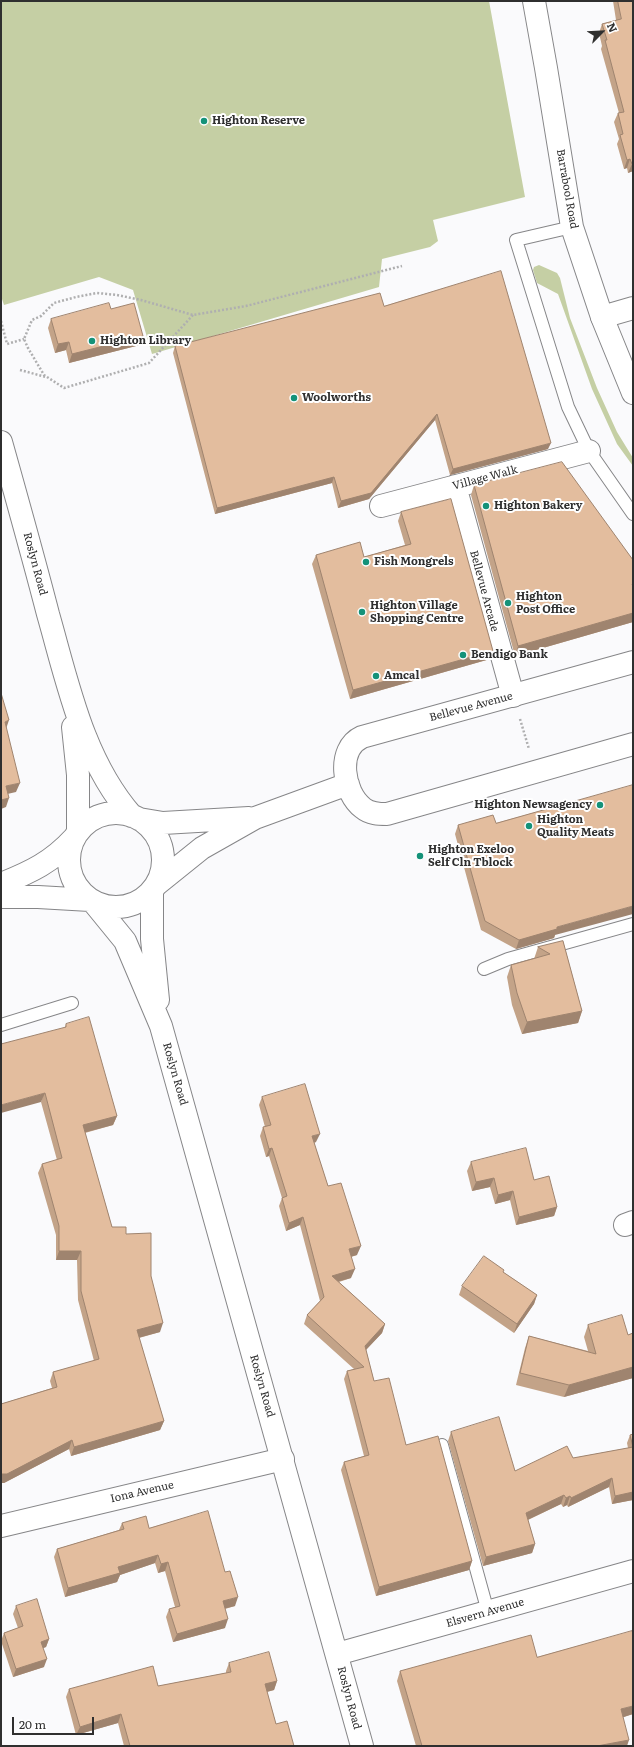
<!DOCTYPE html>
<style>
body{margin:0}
#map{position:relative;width:634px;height:1747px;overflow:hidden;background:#fafafc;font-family:Literata,serif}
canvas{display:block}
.frame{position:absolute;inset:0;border:2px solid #2f2f2f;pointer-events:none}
.north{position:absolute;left:582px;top:12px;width:40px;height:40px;-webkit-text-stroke:3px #fff;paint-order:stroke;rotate:66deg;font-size:11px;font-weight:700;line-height:16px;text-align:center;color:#2f2f2f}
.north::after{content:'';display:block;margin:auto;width:14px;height:18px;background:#2f2f2f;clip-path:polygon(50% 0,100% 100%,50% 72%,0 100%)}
.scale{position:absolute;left:12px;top:1717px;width:82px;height:18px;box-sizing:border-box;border:2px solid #2f2f2f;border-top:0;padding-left:5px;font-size:12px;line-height:14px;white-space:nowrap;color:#2f2f2f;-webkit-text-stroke:3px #fff;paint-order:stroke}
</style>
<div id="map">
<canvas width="634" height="1747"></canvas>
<div class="frame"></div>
<div class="north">N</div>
<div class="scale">20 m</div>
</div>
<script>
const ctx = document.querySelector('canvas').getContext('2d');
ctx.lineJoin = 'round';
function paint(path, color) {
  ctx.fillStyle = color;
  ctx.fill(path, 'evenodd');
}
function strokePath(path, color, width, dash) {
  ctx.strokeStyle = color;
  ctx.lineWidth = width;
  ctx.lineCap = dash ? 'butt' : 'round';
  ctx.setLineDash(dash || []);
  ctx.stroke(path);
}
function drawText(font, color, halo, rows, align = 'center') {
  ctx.font = font + ' Literata,serif';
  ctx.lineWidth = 4;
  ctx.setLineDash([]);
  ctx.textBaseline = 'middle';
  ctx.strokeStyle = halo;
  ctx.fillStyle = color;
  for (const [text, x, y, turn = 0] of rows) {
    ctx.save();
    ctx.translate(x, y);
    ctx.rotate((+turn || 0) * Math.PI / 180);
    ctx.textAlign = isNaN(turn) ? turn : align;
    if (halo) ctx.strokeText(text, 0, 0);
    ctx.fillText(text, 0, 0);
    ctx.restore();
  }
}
paint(new Path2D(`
 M 1,1 L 489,1 L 525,197 L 433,220 L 438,241 L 430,247 L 382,259 L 379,287 L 152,354 L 133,290 L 99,277 L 4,305 L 1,296 Z
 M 539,265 L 557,273 L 560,278 L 570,318 L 597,388 L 617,432 L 633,458 L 633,466 L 617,444 L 592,389 L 558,294 L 537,283 L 533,270 L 534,267 Z`), '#c5cfa4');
const lane = new Path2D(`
 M 572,227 L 516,240 L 568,407 L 589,451 L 633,514
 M 484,969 L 508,959 L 633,924
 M 1,1025 L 72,1003
 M 442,1445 L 488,1612`);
const street = new Path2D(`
 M 602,317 L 633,308
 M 455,486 L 513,696
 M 381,506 L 589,451
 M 625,1225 L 633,1222
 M 1,1526 L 283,1459
 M 337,1654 L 633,1571`);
const secondary = new Path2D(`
 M 534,1 L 546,68 L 572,227 L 602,317 L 633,393
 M 1,442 C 17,499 33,556 48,614 C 68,684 83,760 132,816
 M 633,662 L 362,737 C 336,749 343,793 363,808 C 370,814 379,814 387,814 L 633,744
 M 73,727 L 78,775 L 78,832
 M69 860a47 47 0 1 1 94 0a47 47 0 1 1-94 0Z
 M 139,819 L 163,823 L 249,818
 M 1,884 C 31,872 52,862 74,838
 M 156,885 L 202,848 L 255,818 L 348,784
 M 152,891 L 152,939 L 158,1000
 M 1,897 L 38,897 L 90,900
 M 94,903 L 125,941 L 161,1026 L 362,1746`);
strokePath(lane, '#868688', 14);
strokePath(street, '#868688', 24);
strokePath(secondary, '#868688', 24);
strokePath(new Path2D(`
 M 193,315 L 149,363 L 64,388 L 44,375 L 28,348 L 24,339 L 32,320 L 41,316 L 54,303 L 76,297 L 97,293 L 117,295 L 141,300 L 193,315 L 246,306 L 402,266
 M 1,321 L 7,344 L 24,339
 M 20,370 L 46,377
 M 520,719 L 529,749`), '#afafb0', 2.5, [2, 2]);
strokePath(lane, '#fff', 12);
strokePath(street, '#fff', 22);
strokePath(secondary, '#fff', 22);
paint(new Path2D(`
 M 613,1 L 633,1 L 633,171 L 628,173 L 627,168 L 624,169 L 617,144 L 619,139 L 614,122 L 618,113 L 619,113 L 601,49 L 602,46 L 599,33 L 602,24 L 616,20 Z
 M 384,306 L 548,449 L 450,475 L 435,420 L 369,499 L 338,508 L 332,483 L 215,514 L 173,353 L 175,346 Z
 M 111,309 L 140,345 L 69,363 L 66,350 L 55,353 L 48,328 L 51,319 Z
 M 474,485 L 633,560 L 633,622 L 515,656 L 471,495 Z
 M 401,512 L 490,659 L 350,699 L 312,564 L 316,555 L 364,557 L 405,545 L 398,521 Z
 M 496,823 L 555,935 L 554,938 L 516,949 L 481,930 L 455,834 L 458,825 Z
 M 563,941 L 582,1011 L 578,1023 L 522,1034 L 512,1005 L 507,977 L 511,965 L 534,959 L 538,947 Z
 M 66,1024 L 117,1116 L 113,1125 L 85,1133 L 112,1227 L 126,1234 L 151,1276 L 160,1332 L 139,1338 L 164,1421 L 160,1430 L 71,1456 L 69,1449 L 4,1483 L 1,1483 L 1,1404 L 52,1388 L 50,1381 L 53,1372 L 94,1361 L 78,1300 L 77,1260 L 56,1260 L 56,1235 L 38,1173 L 42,1164 L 57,1160 L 41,1102 Z
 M 262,1097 L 316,1142 L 314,1143 L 328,1186 L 357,1255 L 351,1257 L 351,1278 L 339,1282 L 385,1324 L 382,1333 L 366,1350 L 374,1381 L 406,1445 L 472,1561 L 469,1570 L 376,1596 L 341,1470 L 344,1462 L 364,1456 L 344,1379 L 347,1371 L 354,1369 L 304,1324 L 307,1315 L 320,1301 L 300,1225 L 286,1231 L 279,1206 L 282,1198 L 269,1156 L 266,1157 L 260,1136 L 263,1127 L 265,1127 L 259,1105 Z
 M 471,1162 L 534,1180 L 557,1207 L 554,1216 L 516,1225 L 510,1200 L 495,1204 L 490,1187 L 472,1191 L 467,1171 Z
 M 503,1272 L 537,1295 L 534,1304 L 514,1333 L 459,1295 L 462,1286 Z
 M 588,1325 L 628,1335 L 633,1333 L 633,1378 L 564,1397 L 516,1385 L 525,1348 L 529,1336 L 588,1351 L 584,1337 Z
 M 451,1432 L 515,1471 L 573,1458 L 628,1448 L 627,1443 L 630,1435 L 633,1434 L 633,1500 L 612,1504 L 609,1487 L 568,1507 L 567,1505 L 563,1507 L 561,1504 L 528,1520 L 535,1544 L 532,1553 L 483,1566 L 448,1441 Z
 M 122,1523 L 149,1528 L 235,1606 L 225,1609 L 225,1628 L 173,1642 L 166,1617 L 169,1609 L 175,1607 L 165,1571 L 158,1573 L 155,1563 L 120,1575 L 117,1582 L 65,1597 L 54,1557 L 57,1549 L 119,1530 Z
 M 16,1606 L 49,1639 L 46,1647 L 43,1648 L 44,1667 L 13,1677 L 1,1641 L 4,1633 L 18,1628 L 13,1614 Z
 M 537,1657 L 633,1714 L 623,1717 L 627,1746 L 416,1746 L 397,1681 L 400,1671 Z
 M 229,1663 L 277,1681 L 274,1690 L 267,1692 L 276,1724 L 294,1746 L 124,1746 L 118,1723 L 76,1735 L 66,1697 L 69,1689 L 158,1686 L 226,1673 L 226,1671 Z`), '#c3a388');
paint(new Path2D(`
 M 630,159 L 627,168 L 624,169 L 627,160 Z
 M 633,163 L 633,171 L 628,173 L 632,164 Z
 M 143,336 L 140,345 L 69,363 L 72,354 Z
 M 69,342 L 66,350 L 55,353 L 58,344 Z
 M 437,414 L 435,420 L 369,499 L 338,508 L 341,501 Z
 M 551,443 L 548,449 L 450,475 L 453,469 Z
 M 334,477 L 332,483 L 215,514 L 217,508 Z
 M 633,613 L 633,622 L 515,656 L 518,646 Z
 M 493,651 L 490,659 L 350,699 L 353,690 Z
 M 9,720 L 6,729 L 5,722 Z
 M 20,783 L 16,792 L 3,795 L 6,786 Z
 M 9,798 L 6,807 L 1,809 L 1,800 Z
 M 633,906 L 633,914 L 555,935 L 554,938 L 516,949 L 519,940 L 557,927 Z
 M 582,1011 L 578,1023 L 522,1034 L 527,1022 Z
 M 45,1093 L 41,1102 L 1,1113 L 1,1105 Z
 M 117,1116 L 113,1125 L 79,1134 L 83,1125 Z
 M 320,1134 L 316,1142 L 309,1144 L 312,1136 Z
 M 272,1148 L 269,1156 L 266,1157 L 269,1149 Z
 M 494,1178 L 490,1187 L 472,1191 L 476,1182 Z
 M 513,1191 L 510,1200 L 495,1204 L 498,1195 Z
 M 557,1207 L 554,1216 L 516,1225 L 519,1217 Z
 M 303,1217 L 300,1225 L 286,1231 L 289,1223 Z
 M 361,1246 L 357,1255 L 346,1258 L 349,1249 Z
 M 59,1251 L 81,1251 L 77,1260 L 56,1260 Z
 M 355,1269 L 351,1278 L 329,1284 L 332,1276 Z
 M 537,1295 L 534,1304 L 514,1333 L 517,1324 Z
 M 163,1323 L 160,1332 L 134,1339 L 137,1330 Z
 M 385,1324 L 382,1333 L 362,1354 L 365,1346 Z
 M 633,1367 L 633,1378 L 564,1397 L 569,1385 Z
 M 164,1421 L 160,1430 L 71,1456 L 74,1447 Z
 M 72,1440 L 69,1449 L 4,1483 L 1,1483 L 1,1474 Z
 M 612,1478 L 609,1487 L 568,1507 L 571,1498 Z
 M 633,1492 L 633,1500 L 612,1504 L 615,1496 Z
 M 564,1495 L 561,1504 L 523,1522 L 526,1513 Z
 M 570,1496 L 567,1505 L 563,1507 L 566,1498 Z
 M 535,1544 L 532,1553 L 483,1566 L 486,1557 Z
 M 158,1555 L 155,1563 L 120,1575 L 117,1582 L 65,1597 L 68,1588 L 118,1567 Z
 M 472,1561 L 469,1570 L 376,1596 L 379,1587 Z
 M 168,1562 L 165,1571 L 158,1573 L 161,1564 Z
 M 238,1597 L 235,1606 L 219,1610 L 223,1601 Z
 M 228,1619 L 225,1628 L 173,1642 L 177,1634 Z
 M 49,1639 L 46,1647 L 38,1650 L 41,1642 Z
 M 47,1659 L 44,1667 L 13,1677 L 16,1669 Z
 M 277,1681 L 274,1690 L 262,1693 L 265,1684 Z
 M 633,1706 L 633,1714 L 618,1719 L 621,1709 Z
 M 121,1714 L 118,1723 L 76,1735 L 80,1727 Z
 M 629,1740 L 627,1746 L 597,1746 Z`), '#9f846f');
const building = new Path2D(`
 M 618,1 L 633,1 L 633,163 L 632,164 L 630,159 L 627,160 L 620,135 L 623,134 L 618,113 L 624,112 L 605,40 L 607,40 L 602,24 L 621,19 Z
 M 501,271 L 551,443 L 453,469 L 437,414 L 371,493 L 341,501 L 334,477 L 217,508 L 175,346 L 380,293 L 384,306 Z
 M 109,303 L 111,309 L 134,303 L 143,336 L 72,354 L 69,342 L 58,344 L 51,319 Z
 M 562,462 L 633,560 L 633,584 L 632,584 L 633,586 L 633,613 L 518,646 L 474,485 Z
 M 451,499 L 493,651 L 353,690 L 316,555 L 360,542 L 364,557 L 411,544 L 401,512 Z
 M 1,693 L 9,720 L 5,722 L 20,783 L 6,786 L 9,798 L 1,800 Z
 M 633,785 L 633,906 L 557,927 L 557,929 L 519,940 L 485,921 L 458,825 L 493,815 L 496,823 Z
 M 563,941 L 582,1011 L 527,1022 L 517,993 L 511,965 L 550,954 L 538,947 Z
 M 89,1017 L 117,1116 L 83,1125 L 112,1227 L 126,1227 L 126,1234 L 151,1233 L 151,1276 L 163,1323 L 137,1330 L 164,1421 L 74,1447 L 72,1440 L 7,1474 L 1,1474 L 1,1404 L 57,1387 L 53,1372 L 99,1359 L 81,1291 L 81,1251 L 59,1251 L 59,1226 L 42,1164 L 62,1158 L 45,1093 L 1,1105 L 1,1044 L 66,1027 L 66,1024 Z
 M 305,1084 L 320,1134 L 312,1136 L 328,1186 L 341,1183 L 361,1246 L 349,1249 L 355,1269 L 332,1276 L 385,1324 L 365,1346 L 374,1381 L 389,1378 L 406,1445 L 438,1436 L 472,1561 L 379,1587 L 344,1462 L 369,1455 L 347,1371 L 364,1367 L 307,1315 L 324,1297 L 303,1217 L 289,1223 L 282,1198 L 287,1196 L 272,1148 L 269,1149 L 263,1127 L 271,1125 L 262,1097 Z
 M 526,1148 L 534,1180 L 549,1176 L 557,1207 L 519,1217 L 513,1191 L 498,1195 L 494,1178 L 476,1182 L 471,1162 Z
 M 484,1256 L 504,1270 L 503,1272 L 537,1295 L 517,1324 L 462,1286 Z
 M 622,1315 L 628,1335 L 633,1333 L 633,1367 L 569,1385 L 520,1373 L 529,1336 L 596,1354 L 588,1325 Z
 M 499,1417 L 515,1471 L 567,1446 L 573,1458 L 633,1447 L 630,1435 L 633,1434 L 633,1492 L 615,1496 L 612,1478 L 571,1498 L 570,1496 L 566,1498 L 564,1495 L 526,1513 L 535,1544 L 486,1557 L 451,1432 Z
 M 208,1511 L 225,1572 L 230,1571 L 238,1597 L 223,1601 L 228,1619 L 177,1634 L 169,1609 L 180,1606 L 168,1562 L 161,1564 L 158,1555 L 118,1567 L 120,1573 L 68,1588 L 57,1549 L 124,1529 L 122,1523 L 146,1516 L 149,1528 Z
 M 37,1599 L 49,1639 L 41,1642 L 47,1659 L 16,1669 L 4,1633 L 23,1626 L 16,1606 Z
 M 632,1631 L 633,1634 L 633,1706 L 621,1709 L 629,1740 L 597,1746 L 422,1746 L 400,1671 L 531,1635 L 537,1657 Z
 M 269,1652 L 277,1681 L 265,1684 L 276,1724 L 287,1721 L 294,1746 L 130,1746 L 121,1714 L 80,1727 L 69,1689 L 153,1666 L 158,1686 L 231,1672 L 229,1663 Z`);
paint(building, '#e3bd9e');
strokePath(building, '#9f846f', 1);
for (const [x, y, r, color] of [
 [204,121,4,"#149279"],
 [92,341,4,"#149279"],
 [294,398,4,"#149279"],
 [486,506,4,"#149279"],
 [366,562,4,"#149279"],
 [508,603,4,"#149279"],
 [362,612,4,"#149279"],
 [463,655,4,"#149279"],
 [376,676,4,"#149279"],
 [600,805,4,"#149279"],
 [529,826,4,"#149279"],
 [420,856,4,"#149279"]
]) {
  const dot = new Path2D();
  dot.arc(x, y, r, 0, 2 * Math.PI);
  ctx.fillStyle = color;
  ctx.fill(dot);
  strokePath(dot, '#fff', 1.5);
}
drawText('bold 11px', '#2f2f2f', '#fff', [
 ["Highton Reserve",212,121],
 ["Highton Library",100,341],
 ["Woolworths",302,398],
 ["Highton Bakery",494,506],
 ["Fish Mongrels",374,562],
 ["Highton",516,597],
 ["Post Office",516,610],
 ["Highton Village",370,606],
 ["Shopping Centre",370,619],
 ["Bendigo Bank",471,655],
 ["Amcal",384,676],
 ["Highton Newsagency",592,805,"right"],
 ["Highton",537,820],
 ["Quality Meats",537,833],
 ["Highton Exeloo",428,850],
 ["Self Cln Tblock",428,863]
], 'left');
drawText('11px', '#2f2f2f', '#fff', [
 ["Barrabool Road",567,189,80],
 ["Village Walk",485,478,-15],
 ["Roslyn Road",35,564,75],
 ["Bellevue Arcade",484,591,75],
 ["Bellevue Avenue",471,707,-15],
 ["Roslyn Road",175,1074,74],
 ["Roslyn Road",262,1386,74],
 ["Iona Avenue",142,1492,-13],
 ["Elsvern Avenue",485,1613,-16],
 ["Roslyn Road",349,1698,75]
]);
</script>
